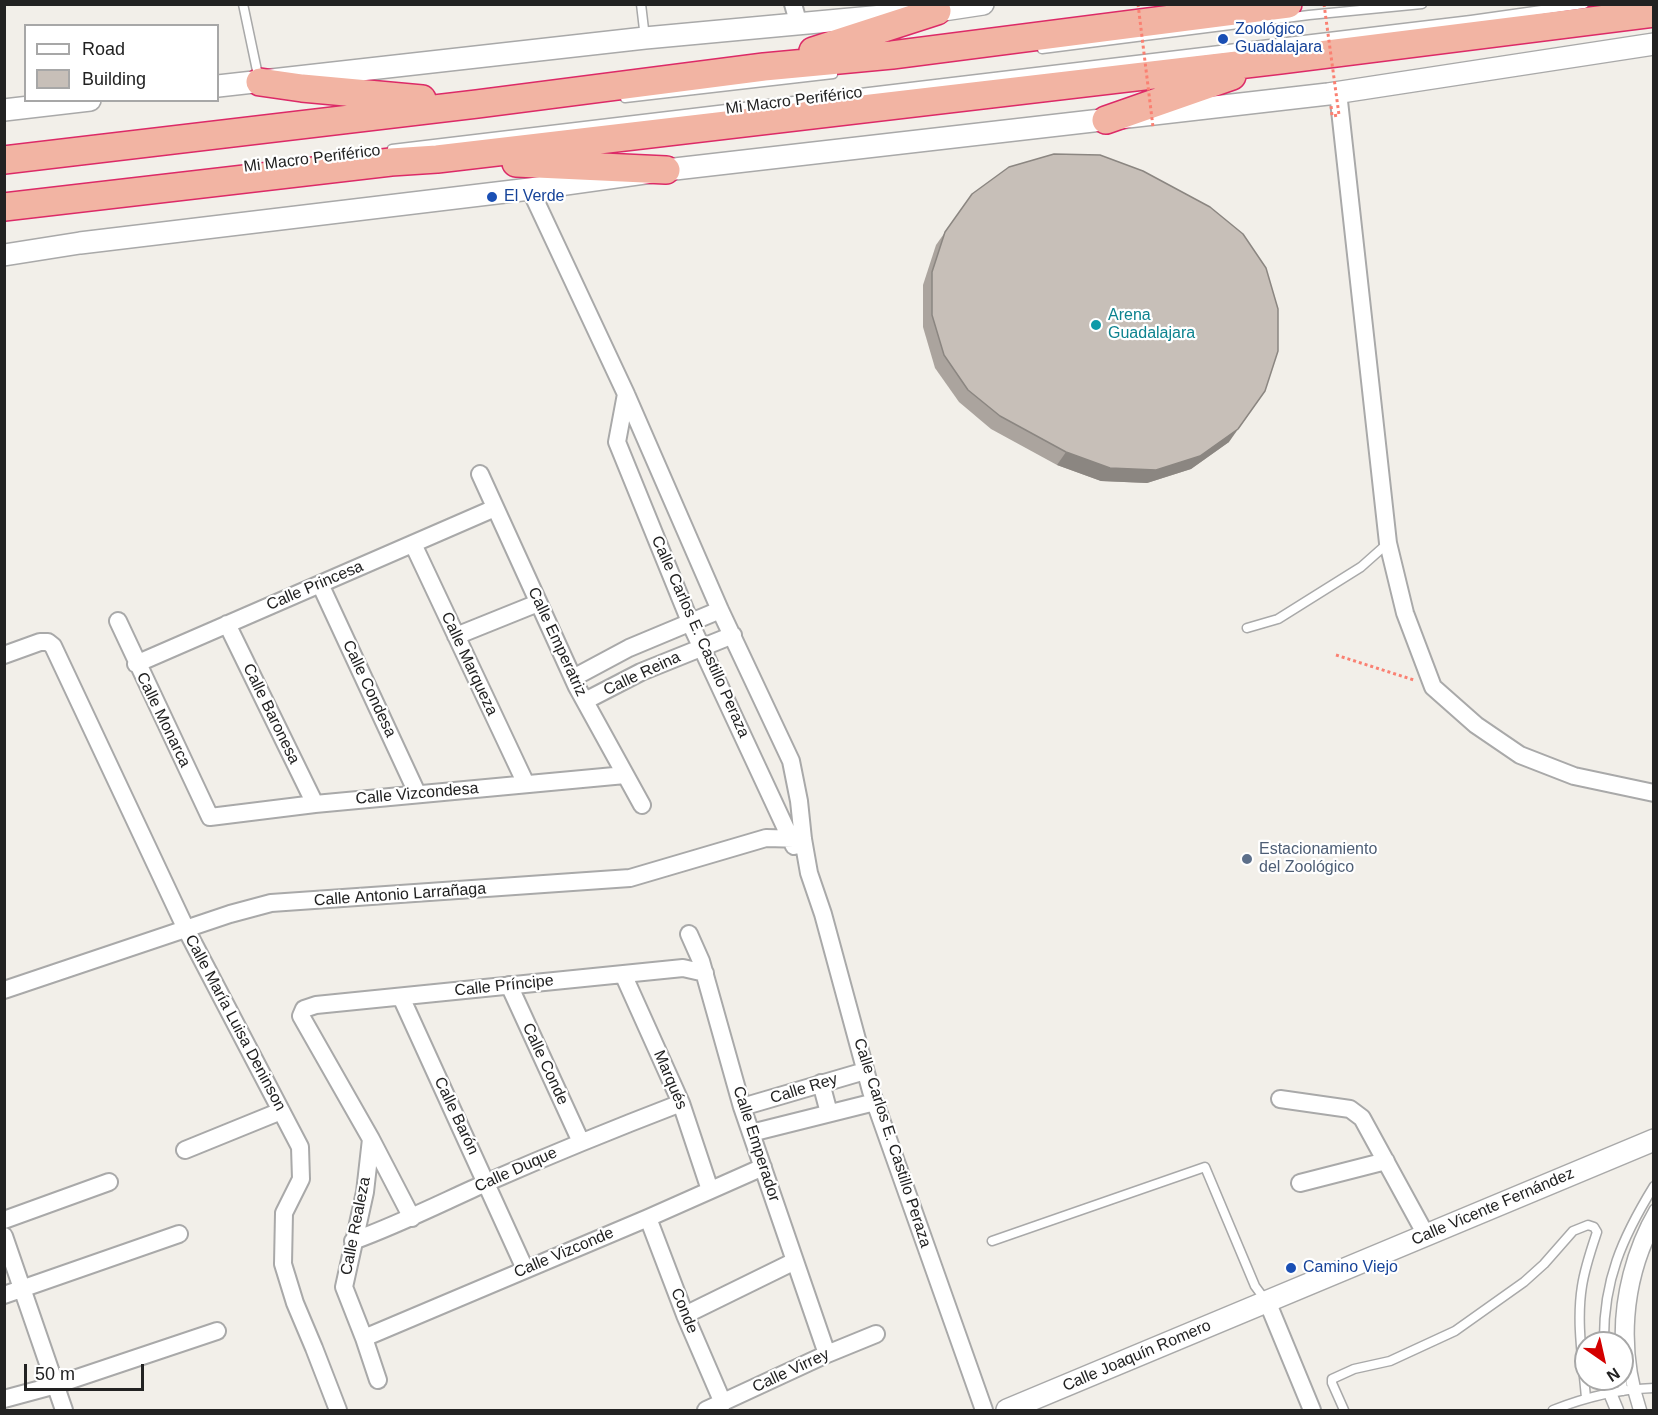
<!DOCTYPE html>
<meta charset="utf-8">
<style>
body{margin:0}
#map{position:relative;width:1658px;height:1415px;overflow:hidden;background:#f2efe9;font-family:Helvetica,sans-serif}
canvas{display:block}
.frame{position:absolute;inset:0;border:6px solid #222;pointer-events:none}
.legend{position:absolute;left:24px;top:24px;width:195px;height:78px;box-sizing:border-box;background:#fff;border:2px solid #a7a7a7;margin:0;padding:8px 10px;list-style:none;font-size:18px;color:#222}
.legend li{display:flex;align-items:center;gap:12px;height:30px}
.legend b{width:30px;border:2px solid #a7a7a7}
.north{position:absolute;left:1574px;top:1331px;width:60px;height:60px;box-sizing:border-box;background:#fff;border:2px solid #a7a7a7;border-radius:50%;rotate:146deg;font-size:16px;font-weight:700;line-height:24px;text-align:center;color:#222}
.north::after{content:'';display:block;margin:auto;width:21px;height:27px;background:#d40000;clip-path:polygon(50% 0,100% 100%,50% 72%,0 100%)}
.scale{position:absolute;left:24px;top:1364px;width:120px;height:27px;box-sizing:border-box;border:3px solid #222;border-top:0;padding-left:8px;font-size:18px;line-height:21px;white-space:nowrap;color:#222;-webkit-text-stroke:4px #fff;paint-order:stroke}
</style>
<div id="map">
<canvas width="1658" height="1415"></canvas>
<div class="frame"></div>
<ul class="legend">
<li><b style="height:8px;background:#fff"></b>Road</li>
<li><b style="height:16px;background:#c7bfb8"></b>Building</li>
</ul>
<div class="north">N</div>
<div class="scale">50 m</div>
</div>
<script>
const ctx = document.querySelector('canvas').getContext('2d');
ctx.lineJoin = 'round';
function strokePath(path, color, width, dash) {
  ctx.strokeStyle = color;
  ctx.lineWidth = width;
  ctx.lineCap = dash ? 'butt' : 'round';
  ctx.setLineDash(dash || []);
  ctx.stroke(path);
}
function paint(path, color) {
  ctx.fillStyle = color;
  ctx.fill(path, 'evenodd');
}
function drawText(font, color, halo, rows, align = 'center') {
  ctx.font = font + ' Helvetica,sans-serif';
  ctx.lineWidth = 4.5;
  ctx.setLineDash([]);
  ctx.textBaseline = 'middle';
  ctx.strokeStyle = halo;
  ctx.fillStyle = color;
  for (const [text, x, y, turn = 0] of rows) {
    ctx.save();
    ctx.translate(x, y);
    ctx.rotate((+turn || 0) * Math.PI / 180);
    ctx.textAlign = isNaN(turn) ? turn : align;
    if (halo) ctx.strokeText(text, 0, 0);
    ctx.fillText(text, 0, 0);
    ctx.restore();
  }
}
const service = new Path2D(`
 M 243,4 L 259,80
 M 641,4 L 645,38
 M 1042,49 L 1309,15 L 1422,4
 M 625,98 L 833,74
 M 392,149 L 1471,20 L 1584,4
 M 1247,628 L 1278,619 L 1361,567 L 1388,543
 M 992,1241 L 1205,1167 L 1255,1286 L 1266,1301
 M 1604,1343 C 1603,1281 1622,1238 1654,1186
 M 1620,1343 C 1618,1298 1631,1248 1654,1209
 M 1622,1378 L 1623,1391
 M 1608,1379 L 1610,1393
 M 1344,1410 L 1332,1383 L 1332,1379 L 1354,1369 L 1390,1361 L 1455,1331 L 1524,1282 L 1544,1264 L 1573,1231 L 1588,1225 L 1594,1227 L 1597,1232 C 1591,1250 1585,1267 1582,1286 C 1576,1323 1583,1361 1586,1398
 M 1553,1410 C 1586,1397 1618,1389 1654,1388`);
const pedestrian = new Path2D(`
 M 1610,1393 L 1617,1410
 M 1640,1410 C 1620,1350 1624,1283 1654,1225`);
const minor = new Path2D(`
 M 793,4 L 799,25
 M 1338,92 L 1388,543 L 1405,613 L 1433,687 L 1476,725 L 1520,755 L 1574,776 L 1654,793
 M 530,189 L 626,394 L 720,610 L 791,761 L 799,801 L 803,839 L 809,873 L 823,914 L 871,1091 L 984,1410
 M 626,394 L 617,442 L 693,629 L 794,846
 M 480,474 L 577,687 L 642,805
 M 413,544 L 526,784
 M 320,584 L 417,793
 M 118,621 L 210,817 L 315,804 L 625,775
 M 227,624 L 315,804
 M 456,636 L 538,603
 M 4,655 L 40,642 L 48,642 L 53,646 L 186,929 L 300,1147 L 301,1179 L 284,1213 L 283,1264 L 295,1303 L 314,1348 L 338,1410
 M 136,664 L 495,508
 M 573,678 L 629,648 L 720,610
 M 585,701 L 641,672 L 733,635
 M 689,934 L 701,961 L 742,1107 L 827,1354
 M 623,974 L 681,1103 L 710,1190
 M 509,985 L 581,1142
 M 4,990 L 230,914 L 271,903 L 630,878 L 766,838 L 803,839
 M 401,997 L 525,1269
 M 821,1083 L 829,1113
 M 1280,1099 L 1350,1109 L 1362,1118 L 1426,1235
 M 742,1107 L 865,1071
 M 751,1133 L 875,1102
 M 371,1139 L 365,1192 L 344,1287 L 364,1338 L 378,1380
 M 185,1150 L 281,1111
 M 1300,1183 L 1386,1161
 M 412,1218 L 371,1139 L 301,1016 L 304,1009 L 316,1005 L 683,968 L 705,973
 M 648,1218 L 685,1315 L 723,1403
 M 4,1220 L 109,1182
 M 4,1236 L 64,1410
 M 353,1241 C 400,1224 443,1202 488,1182 C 552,1154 616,1128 681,1103
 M 4,1295 L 179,1234
 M 1267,1301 L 1312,1410
 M 685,1315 L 795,1261
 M 364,1338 L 648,1218 L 763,1167
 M 4,1399 L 56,1385 L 217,1331
 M 706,1410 L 827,1354 L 876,1334`);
const tertiary = new Path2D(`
 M 218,86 L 645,38 L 937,11 L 983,4
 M 4,110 L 90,100
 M 4,255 L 80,243 L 530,189 L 666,170 L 1328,94 L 1654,44
 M 1007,1410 L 1654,1140`);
const trunk = new Path2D(`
 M 813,51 L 937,11
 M 260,82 L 302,88 L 422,99
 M 1106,120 L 1232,76
 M 4,160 L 477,104 L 764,67 L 892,55 L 1288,4
 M 516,163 L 666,170
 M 4,207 L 391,162 L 437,159 L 1280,60 L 1654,13`);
strokePath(service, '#a9a9a9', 11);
strokePath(pedestrian, '#a9a9a9', 15);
strokePath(minor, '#a9a9a9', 20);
strokePath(tertiary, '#a9a9a9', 24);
strokePath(trunk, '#dc2a67', 30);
strokePath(new Path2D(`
 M 1336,655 L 1414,680`), '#fa8072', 3, [3, 3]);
strokePath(service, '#fff', 8);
strokePath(pedestrian, '#fff', 12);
strokePath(minor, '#fff', 16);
strokePath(tertiary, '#fff', 21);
strokePath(trunk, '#f2b4a3', 27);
strokePath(new Path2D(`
 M 1138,4 L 1153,127
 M 1324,4 L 1339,115 L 1332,116 L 1331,105`), '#fa8072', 3, [3, 3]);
paint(new Path2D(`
 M 972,194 L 1229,442 L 1191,469 L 1147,483 L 1101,481 L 1057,465 L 991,429 L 959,402 L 935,368 L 923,327 L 923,285 L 936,245 Z`), '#aba49e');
paint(new Path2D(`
 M 1265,391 L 1229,442 L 1191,469 L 1147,483 L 1101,481 L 1057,465 L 1066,452 Z`), '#8b8681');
const building = new Path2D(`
 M 1054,154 L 1100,155 L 1143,171 L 1210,207 L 1243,234 L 1266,268 L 1278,309 L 1278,351 L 1265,391 L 1238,429 L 1200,456 L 1156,470 L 1110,468 L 1066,452 L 1000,416 L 968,390 L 944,355 L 932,315 L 932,272 L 945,232 L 972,194 L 1009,167 Z`);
paint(building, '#c7bfb8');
strokePath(building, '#8b8681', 1.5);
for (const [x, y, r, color] of [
 [1223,39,6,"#1a4fb4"],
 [492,197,6,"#1a4fb4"],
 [1096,325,6,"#0f9aa8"],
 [1247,859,6,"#5c6f8a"],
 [1291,1268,6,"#1a4fb4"]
]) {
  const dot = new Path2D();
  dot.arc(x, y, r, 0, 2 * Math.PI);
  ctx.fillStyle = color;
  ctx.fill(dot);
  strokePath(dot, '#fff', 2);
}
drawText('16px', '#164399', '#fff', [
 ["Zoológico",1235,30],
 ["Guadalajara",1235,48],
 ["El Verde",504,197],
 ["Camino Viejo",1303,1268]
], 'left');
drawText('16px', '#222', '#fff', [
 ["Mi Macro Periférico",794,101,-7],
 ["Mi Macro Periférico",312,159,-7],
 ["Calle Princesa",315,586,-23],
 ["Calle Carlos E. Castillo Peraza",700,637,66],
 ["Calle Emperatriz",557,642,65],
 ["Calle Marqueza",469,664,65],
 ["Calle Reina",642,674,-25],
 ["Calle Condesa",369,689,65],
 ["Calle Baronesa",271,714,64],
 ["Calle Monarca",163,720,64],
 ["Calle Vizcondesa",417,794,-5],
 ["Calle Antonio Larrañaga",400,895,-4],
 ["Calle Príncipe",504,986,-6],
 ["Calle María Luisa Deninson",235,1023,62],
 ["Calle Conde",545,1064,65],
 ["Marqués",670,1080,67],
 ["Calle Rey",804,1089,-17],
 ["Calle Barón",456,1116,65],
 ["Calle Carlos E. Castillo Peraza",892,1143,72],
 ["Calle Emperador",756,1144,72],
 ["Calle Duque",516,1170,-24],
 ["Calle Vicente Fernández",1493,1207,-23],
 ["Calle Realeza",356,1226,-79],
 ["Calle Vizconde",564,1253,-23],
 ["Conde",684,1311,68],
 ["Calle Joaquín Romero",1137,1356,-23],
 ["Calle Virrey",791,1371,-25]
]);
drawText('16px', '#0d838f', '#fff', [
 ["Arena",1108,316],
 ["Guadalajara",1108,334]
], 'left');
drawText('16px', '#4e5e75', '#fff', [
 ["Estacionamiento",1259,850],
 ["del Zoológico",1259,868]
], 'left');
</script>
